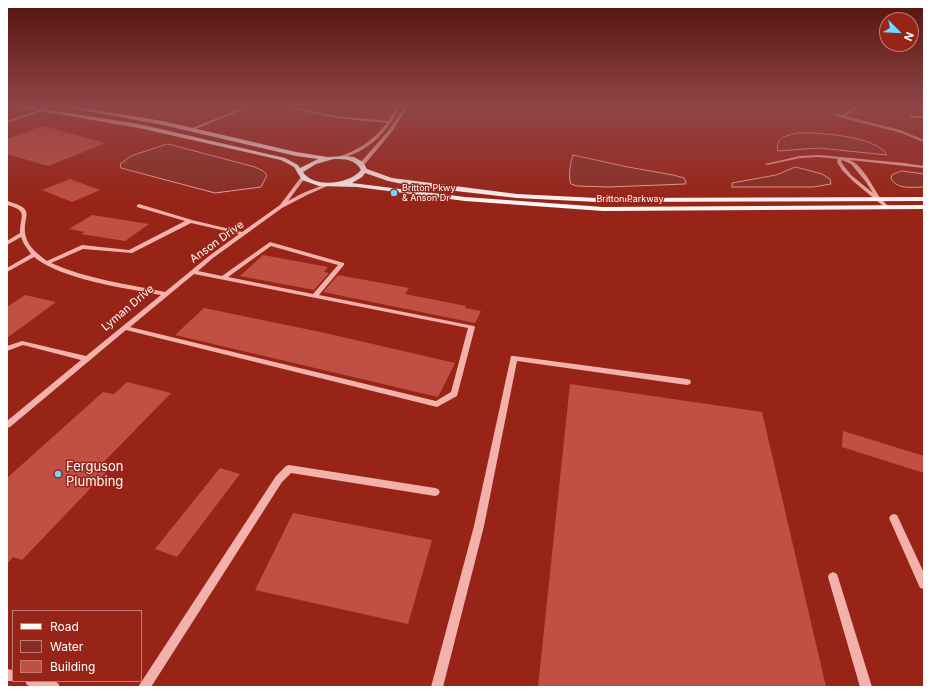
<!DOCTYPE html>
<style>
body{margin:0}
#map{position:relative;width:931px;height:694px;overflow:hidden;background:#982417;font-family:Inter,sans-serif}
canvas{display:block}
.frame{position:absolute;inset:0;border:8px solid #fff;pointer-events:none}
.legend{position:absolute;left:12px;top:610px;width:130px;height:72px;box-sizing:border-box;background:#982417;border:1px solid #c17c74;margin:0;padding:5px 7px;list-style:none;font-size:12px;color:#fff}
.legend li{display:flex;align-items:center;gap:8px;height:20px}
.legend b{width:20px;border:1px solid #c17c74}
.north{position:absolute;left:879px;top:12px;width:40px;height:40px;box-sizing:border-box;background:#982417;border:1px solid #c17c74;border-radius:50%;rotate:114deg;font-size:11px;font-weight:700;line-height:16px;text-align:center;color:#fff}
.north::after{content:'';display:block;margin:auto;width:14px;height:18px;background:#6bdaff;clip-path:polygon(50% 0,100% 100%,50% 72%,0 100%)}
</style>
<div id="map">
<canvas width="931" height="694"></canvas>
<div class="frame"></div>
<ul class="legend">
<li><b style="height:5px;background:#fff7f5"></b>Road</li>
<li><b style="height:11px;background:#862e23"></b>Water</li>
<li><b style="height:11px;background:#c15044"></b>Building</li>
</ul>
<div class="north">N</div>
</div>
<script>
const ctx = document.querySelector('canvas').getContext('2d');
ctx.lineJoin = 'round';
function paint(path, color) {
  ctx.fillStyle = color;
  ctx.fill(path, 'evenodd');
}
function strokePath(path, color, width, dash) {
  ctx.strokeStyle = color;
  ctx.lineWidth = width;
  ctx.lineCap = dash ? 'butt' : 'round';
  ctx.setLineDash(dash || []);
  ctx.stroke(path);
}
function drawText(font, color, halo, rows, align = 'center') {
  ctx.font = font + ' Inter,sans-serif';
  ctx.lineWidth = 3;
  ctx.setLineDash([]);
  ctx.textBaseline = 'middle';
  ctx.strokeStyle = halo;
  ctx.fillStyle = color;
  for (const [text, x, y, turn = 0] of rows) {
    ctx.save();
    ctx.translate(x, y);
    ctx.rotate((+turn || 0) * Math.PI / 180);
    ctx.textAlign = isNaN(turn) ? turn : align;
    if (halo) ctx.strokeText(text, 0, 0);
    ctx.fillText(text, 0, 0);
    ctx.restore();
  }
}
const water = new Path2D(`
 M 797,133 C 816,132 877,136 887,155 L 819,148 L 778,151 C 774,138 788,135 797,133 Z
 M 168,144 L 255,167 L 263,171 L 267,175 L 261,187 L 215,193 L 121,168 L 120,164 L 131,156 Z
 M 573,155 L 628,167 L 673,175 L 684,178 L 686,182 L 685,184 L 608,187 L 577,186 L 571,184 C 568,176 570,164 573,155 Z
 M 796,167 L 822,174 L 830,179 L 831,184 L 813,187 L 732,187 L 732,183 L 776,175 Z
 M 902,171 L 924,174 L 924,187 C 913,187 896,190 891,178 L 892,175 Z`);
paint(water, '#862e23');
strokePath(water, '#f4a49d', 1);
paint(new Path2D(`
 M 42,126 L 106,143 L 48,166 L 7,154 L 7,139 Z
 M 70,179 L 100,190 L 72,202 L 42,190 Z
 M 92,215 L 149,224 L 125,241 L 81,234 L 85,232 L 69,229 Z
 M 263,255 L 328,267 L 324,272 L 329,273 L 314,290 L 240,276 Z
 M 338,275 L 409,288 L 405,294 L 466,306 L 465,308 L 481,311 L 475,323 L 323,292 Z
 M 25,295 L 56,302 L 7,338 L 7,307 Z
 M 204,308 L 325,333 L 455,363 L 438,397 L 175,335 Z
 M 127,382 L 171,393 L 100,466 L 109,469 L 22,560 L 13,557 L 7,564 L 7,478 L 103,392 L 114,394 Z
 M 570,384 L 762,412 L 826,687 L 538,687 Z
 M 843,431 L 924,456 L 924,473 L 842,447 Z
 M 220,468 L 240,474 L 177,557 L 155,549 Z
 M 293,513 L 432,540 L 408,624 L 255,590 Z`), '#c15044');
paint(new Path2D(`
 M 51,106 L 57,106 L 7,123 L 7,121 Z
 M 247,106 L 253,106 L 193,130 L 190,129 Z
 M 279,106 L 287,106 L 336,116 L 388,121 L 397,106 L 401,106 C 386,133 370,151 339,159 L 337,158 L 337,157 C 358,151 373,140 387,123 L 336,118 Z
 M 405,106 L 409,106 L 391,133 L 364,165 L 360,165 L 360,163 L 388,131 Z
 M 856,106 L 861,106 L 846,116 L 900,130 L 924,140 L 924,142 L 898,132 L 842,118 L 831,114 L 833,113 L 843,115 Z
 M 910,116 L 924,116 L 924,118 L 910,118 Z
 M 819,155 L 904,163 L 924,166 L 924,168 L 850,160 C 865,167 873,189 882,200 C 885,203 887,205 890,207 L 887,209 L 854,182 L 842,170 L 837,162 L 838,159 L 819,157 L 800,158 L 767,165 L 765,164 L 800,156 ZM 842,160 L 851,164 L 866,182 L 873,193 L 851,175 L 841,162 Z
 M 301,177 L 305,178 L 288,201 L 303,193 L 328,183 L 332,184 L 307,195 L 282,208 L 213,258 L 198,271 L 222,276 L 270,242 L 344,263 L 344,265 L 319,295 L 474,326 L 475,327 L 457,396 L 437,407 L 126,330 L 10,427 L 7,428 L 7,421 L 81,360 L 23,345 L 7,351 L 7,346 L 22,341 L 86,356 L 161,295 C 124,288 63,280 34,257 L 7,272 L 7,268 L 31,254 L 24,244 L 21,237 L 7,245 L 7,241 L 20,233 C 20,215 29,211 7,205 L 7,201 C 39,210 21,215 26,237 C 29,248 38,254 47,261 L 82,245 L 129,250 L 185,221 L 137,207 L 137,205 L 139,204 L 192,220 L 242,232 L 280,205 ZM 191,223 L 239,234 L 209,256 L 165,292 C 126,284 87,279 51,263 L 83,249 L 132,253 ZM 271,246 L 338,265 L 313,294 L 228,277 ZM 194,274 L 468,328 L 451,392 L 436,401 L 130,327 Z
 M 511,356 L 514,356 L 687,379 L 690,380 L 691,382 L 690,384 L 687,385 L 517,361 L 484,526 L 443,687 L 431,687 L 474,526 Z
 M 289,465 L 435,488 L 438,489 L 440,492 L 438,495 L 435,496 L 291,473 L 282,482 L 151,687 L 138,687 L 276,476 L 286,466 Z
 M 894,514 L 897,515 L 924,573 L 924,589 L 920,588 L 889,518 L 891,515 Z
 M 833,572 L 837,574 L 838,577 L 872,687 L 860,687 L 828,577 L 829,574 Z
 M 7,669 L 13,670 L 13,681 L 15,681 L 7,681 Z
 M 25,681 L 53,681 L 58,683 L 60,687 L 32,687 L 27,685 Z`), '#f2b1ab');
paint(new Path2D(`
 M 11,106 L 24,106 L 139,124 L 285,158 L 298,165 L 300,168 L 318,159 L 296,156 L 163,125 L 59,106 L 72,106 L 163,121 L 296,152 L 328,157 L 345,156 L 354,157 L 363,162 L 367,169 L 392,178 L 517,194 L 597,198 L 924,197 L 924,201 L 597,202 L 517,198 L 412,186 L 388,181 L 365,173 L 362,177 L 352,183 L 465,197 L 603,207 L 924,205 L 924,209 L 603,211 L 465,201 L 357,187 L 319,186 L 302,180 L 294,167 L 281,160 L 139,128 ZM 334,159 C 345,159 355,159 361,170 C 350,184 314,189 303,172 L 316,164 Z`), '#fff7f5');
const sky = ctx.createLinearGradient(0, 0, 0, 203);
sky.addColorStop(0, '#54140d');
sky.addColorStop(0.52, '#904547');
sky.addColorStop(1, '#90454700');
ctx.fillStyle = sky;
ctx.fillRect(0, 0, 931, 203);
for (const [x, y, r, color] of [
 [394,193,4,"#6bdaff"],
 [58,474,4,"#6bdaff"]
]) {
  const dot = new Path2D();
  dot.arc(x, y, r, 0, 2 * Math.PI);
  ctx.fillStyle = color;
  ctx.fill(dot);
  strokePath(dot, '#982417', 1.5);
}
drawText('9px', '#fff', '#982417', [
 ["Britton Pkwy",402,188],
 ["& Anson Dr",402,198]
], 'left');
drawText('9px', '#fff', '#982417', [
 ["Britton Parkway",630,199]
]);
drawText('11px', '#fff', '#982417', [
 ["Anson Drive",217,242,-36],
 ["Lyman Drive",128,308,-40]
]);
drawText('13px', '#fff', '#982417', [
 ["Ferguson",66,467],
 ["Plumbing",66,482]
], 'left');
</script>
